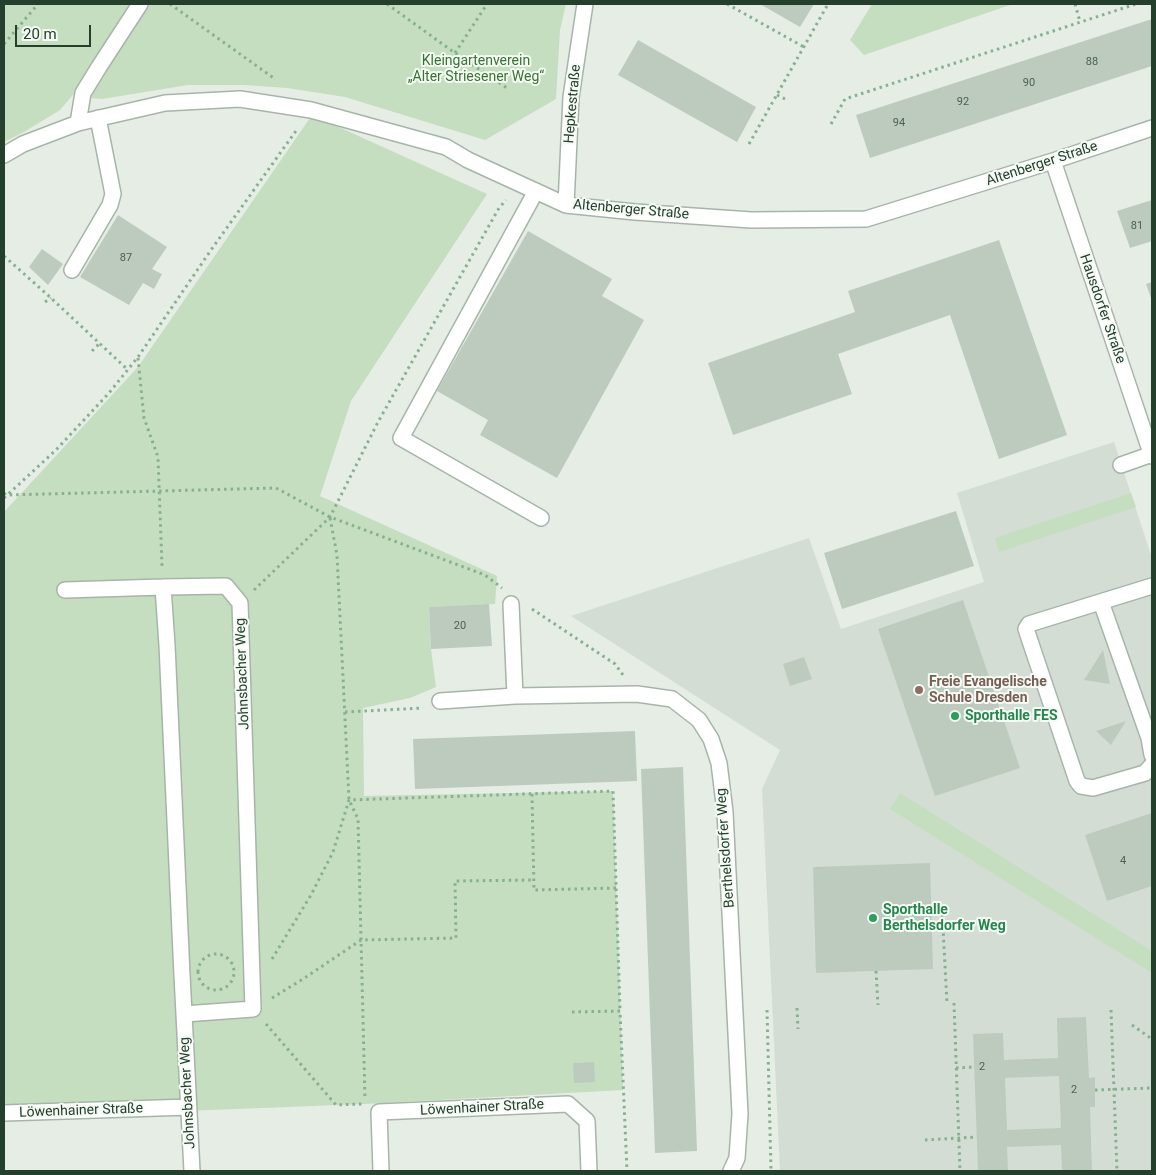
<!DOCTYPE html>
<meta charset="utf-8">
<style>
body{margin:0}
#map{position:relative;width:1156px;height:1175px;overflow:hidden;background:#e5ede5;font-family:Roboto,sans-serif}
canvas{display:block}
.frame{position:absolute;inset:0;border:5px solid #243f2b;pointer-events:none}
.scale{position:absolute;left:15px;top:25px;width:76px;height:22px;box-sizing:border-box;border:2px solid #243f2b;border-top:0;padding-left:6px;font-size:15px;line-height:18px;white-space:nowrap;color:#243f2b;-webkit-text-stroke:4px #f5faf5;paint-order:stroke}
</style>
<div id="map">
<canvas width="1156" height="1175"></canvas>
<div class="frame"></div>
<div class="scale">20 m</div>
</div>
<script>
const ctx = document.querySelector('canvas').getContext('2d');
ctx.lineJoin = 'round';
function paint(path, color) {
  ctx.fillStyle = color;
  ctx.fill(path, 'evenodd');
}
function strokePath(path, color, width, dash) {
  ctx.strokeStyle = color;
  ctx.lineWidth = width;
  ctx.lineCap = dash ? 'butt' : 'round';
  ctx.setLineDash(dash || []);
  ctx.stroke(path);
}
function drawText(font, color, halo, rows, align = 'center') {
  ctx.font = font + ' Roboto,sans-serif';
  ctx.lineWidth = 4;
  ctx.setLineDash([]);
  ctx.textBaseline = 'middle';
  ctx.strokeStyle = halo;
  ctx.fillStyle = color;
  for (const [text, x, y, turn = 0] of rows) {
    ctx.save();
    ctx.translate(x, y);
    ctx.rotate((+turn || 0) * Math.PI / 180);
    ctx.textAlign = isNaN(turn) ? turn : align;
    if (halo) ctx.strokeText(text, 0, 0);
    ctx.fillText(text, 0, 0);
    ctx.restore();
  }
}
paint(new Path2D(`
 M 1114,442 L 1152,558 L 1152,1171 L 780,1171 L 762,789 L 780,750 L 571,616 L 809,538 L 841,629 L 984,582 L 957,493 Z`), '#d3ddd4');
paint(new Path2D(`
 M 4,4 L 566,4 L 560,30 L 556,99 L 485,140 L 345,97 L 287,88 L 244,85 L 188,85 L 102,99 L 90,98 L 77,90 L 60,110 L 24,132 L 4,142 Z
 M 872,4 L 1013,4 L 864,55 L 850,40 Z
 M 312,115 L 487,194 L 351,401 L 320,496 L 497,576 L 495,604 L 429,607 L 431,649 L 436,687 L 410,698 L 363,708 L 364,796 L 613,791 L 623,1090 L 365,1104 L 4,1118 L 4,512 L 138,367 Z
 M 1131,493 L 1136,507 L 999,552 L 995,538 Z
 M 900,793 L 1152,951 L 1152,973 L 890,809 Z`), '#c5debf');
paint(new Path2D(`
 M 760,4 L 814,4 L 800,27 Z
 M 1152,19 L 1152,66 L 870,158 L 856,115 Z
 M 638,40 L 756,107 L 737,142 L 618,75 Z
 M 1152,200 L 1152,241 L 1130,248 L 1117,211 Z
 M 118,215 L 167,247 L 152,269 L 162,274 L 154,289 L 143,283 L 129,305 L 80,277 Z
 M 528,231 L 612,279 L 602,296 L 644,320 L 557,478 L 480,435 L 488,420 L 437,391 Z
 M 999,240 L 1067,435 L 999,459 L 950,315 L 838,354 L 852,394 L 733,435 L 708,363 L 855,312 L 848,291 Z
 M 42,249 L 63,264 L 48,285 L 29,267 Z
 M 1152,282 L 1152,301 L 1146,284 Z
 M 956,511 L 974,566 L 842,609 L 824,553 Z
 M 963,600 L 1020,768 L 935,796 L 878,629 Z
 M 489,604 L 492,646 L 431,649 L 429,607 Z
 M 1103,650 L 1110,684 L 1084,680 Z
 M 804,657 L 812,679 L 790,686 L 783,664 Z
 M 1126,721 L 1111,745 L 1096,731 Z
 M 635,731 L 637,781 L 415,789 L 413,739 Z
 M 683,767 L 697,1151 L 655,1153 L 641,769 Z
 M 1152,813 L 1152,886 L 1107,901 L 1085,835 Z
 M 930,863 L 933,969 L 816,973 L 813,867 Z
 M 1086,1017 L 1089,1078 L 1095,1077 L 1095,1107 L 1090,1107 L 1092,1171 L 1062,1171 L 1061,1145 L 1007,1147 L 1008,1171 L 978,1171 L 973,1034 L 1003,1033 L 1004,1060 L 1058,1058 L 1057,1018 ZM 1059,1076 L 1061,1128 L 1007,1130 L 1005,1078 Z
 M 594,1062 L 595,1082 L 574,1083 L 573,1063 Z`), '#bdcbbf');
const minor = new Path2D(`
 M 78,123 L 83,93 L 99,67 L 140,4
 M 4,155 L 23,144 L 78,123 L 165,103 L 240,99 L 311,110 L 446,147 L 468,160 L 566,205 L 635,212 L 751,220 L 866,219 L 1053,161 L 1152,128
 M 1053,161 L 1152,456
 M 536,191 L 401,438 L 541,518
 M 566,205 L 571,97 L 585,4
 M 72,270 L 110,205 L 113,194 L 98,118
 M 1121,465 L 1152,454
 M 1152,586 L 1029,624 L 1026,629 L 1077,781 L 1081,786 L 1093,788 L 1145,773 L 1152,765
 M 163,587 L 167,645 L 182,975 L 192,1171
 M 65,590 L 163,587 L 226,586 L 240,603 L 253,1009 L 184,1014
 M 1101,602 L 1149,738 L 1152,755
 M 511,604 L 515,696
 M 440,701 L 515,696 L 637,694 L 672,699 L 699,720 L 711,739 L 719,763 L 725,812 L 740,1114 L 737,1158 L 731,1171
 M 4,1113 L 189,1107
 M 381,1171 L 379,1112 L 568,1104 L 587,1121 L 589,1171`);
strokePath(minor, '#a7b5a9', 18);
strokePath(new Path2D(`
 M 170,4 L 275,79
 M 387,4 L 455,53 L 507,88
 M 727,4 L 804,47
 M 1075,4 L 1080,22
 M 4,44 L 38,4
 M 455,53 L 487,4
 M 777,95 L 785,99
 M 831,124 L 845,99 L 1136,4
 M 749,144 L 828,4
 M 4,256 L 51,298 L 128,370
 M 45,302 L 51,298
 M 92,351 L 99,344
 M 138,358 L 144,418 L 158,457 L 162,566
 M 4,493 L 6,495 L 276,488 L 330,517 L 485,575 L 502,588
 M 4,498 L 56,450 L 109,393 L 138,357 L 211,250 L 298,128
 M 330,518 L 337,555 L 349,800 L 358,819 L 365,1099
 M 254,590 L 330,517 L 378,422 L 499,208 L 506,200
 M 532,609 L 615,664 L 623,675
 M 345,712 L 423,708
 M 532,794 L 534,890 L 616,888
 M 934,910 L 942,909 L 947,1003
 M198 972a18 18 0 1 1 36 0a18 18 0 1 1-36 0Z
 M 272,959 L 311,895 L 333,852 L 349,800 L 613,791 L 620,1011
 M 876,971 L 878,1005
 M 272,998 L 303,979 L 361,940 L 456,938 L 455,881 L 534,880
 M 954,1003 L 960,1171
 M 797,1008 L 798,1029
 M 767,1010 L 771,1171
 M 1111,1010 L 1117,1171
 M 572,1012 L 620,1011 L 627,1171
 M 266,1024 L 336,1105 L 362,1104
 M 1132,1025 L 1152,1039
 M 956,1068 L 974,1067
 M 1095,1090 L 1152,1088
 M 925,1140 L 977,1137`), '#86b08f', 3, [2.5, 4]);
strokePath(minor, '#fff', 15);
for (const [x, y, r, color] of [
 [919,690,5,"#8d6e63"],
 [955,716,5,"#2e9e5b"],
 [873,918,5,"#2e9e5b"]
]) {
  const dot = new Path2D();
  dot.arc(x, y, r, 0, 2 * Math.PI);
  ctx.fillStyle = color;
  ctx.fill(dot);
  strokePath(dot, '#f5faf5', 2);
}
drawText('11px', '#4a6250', null, [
 ["88",1092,62],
 ["90",1029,83],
 ["92",963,102],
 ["94",899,123],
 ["81",1137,226],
 ["87",126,258],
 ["20",460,626],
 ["4",1123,861],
 ["2",982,1067],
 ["2",1074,1090]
]);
drawText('14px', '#367530', '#f5faf5', [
 ["Kleingartenverein",476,61],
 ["„Alter Striesener Weg“",476,77]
]);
drawText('14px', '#243f2b', '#f5faf5', [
 ["Hepkestraße",573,104,-85],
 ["Altenberger Straße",1042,164,-18],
 ["Altenberger Straße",631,210,5],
 ["Hausdorfer Straße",1102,309,71],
 ["Johnsbacher Weg",243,674,-92],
 ["Berthelsdorfer Weg",726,848,-94],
 ["Johnsbacher Weg",188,1093,-93],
 ["Löwenhainer Straße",482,1108,-3],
 ["Löwenhainer Straße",81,1111,-2]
]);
drawText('bold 14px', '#785e54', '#f5faf5', [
 ["Freie Evangelische",929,682],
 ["Schule Dresden",929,698]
], 'left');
drawText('bold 14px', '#27864d', '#f5faf5', [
 ["Sporthalle FES",965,716],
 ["Sporthalle",883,910],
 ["Berthelsdorfer Weg",883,926]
], 'left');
</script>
